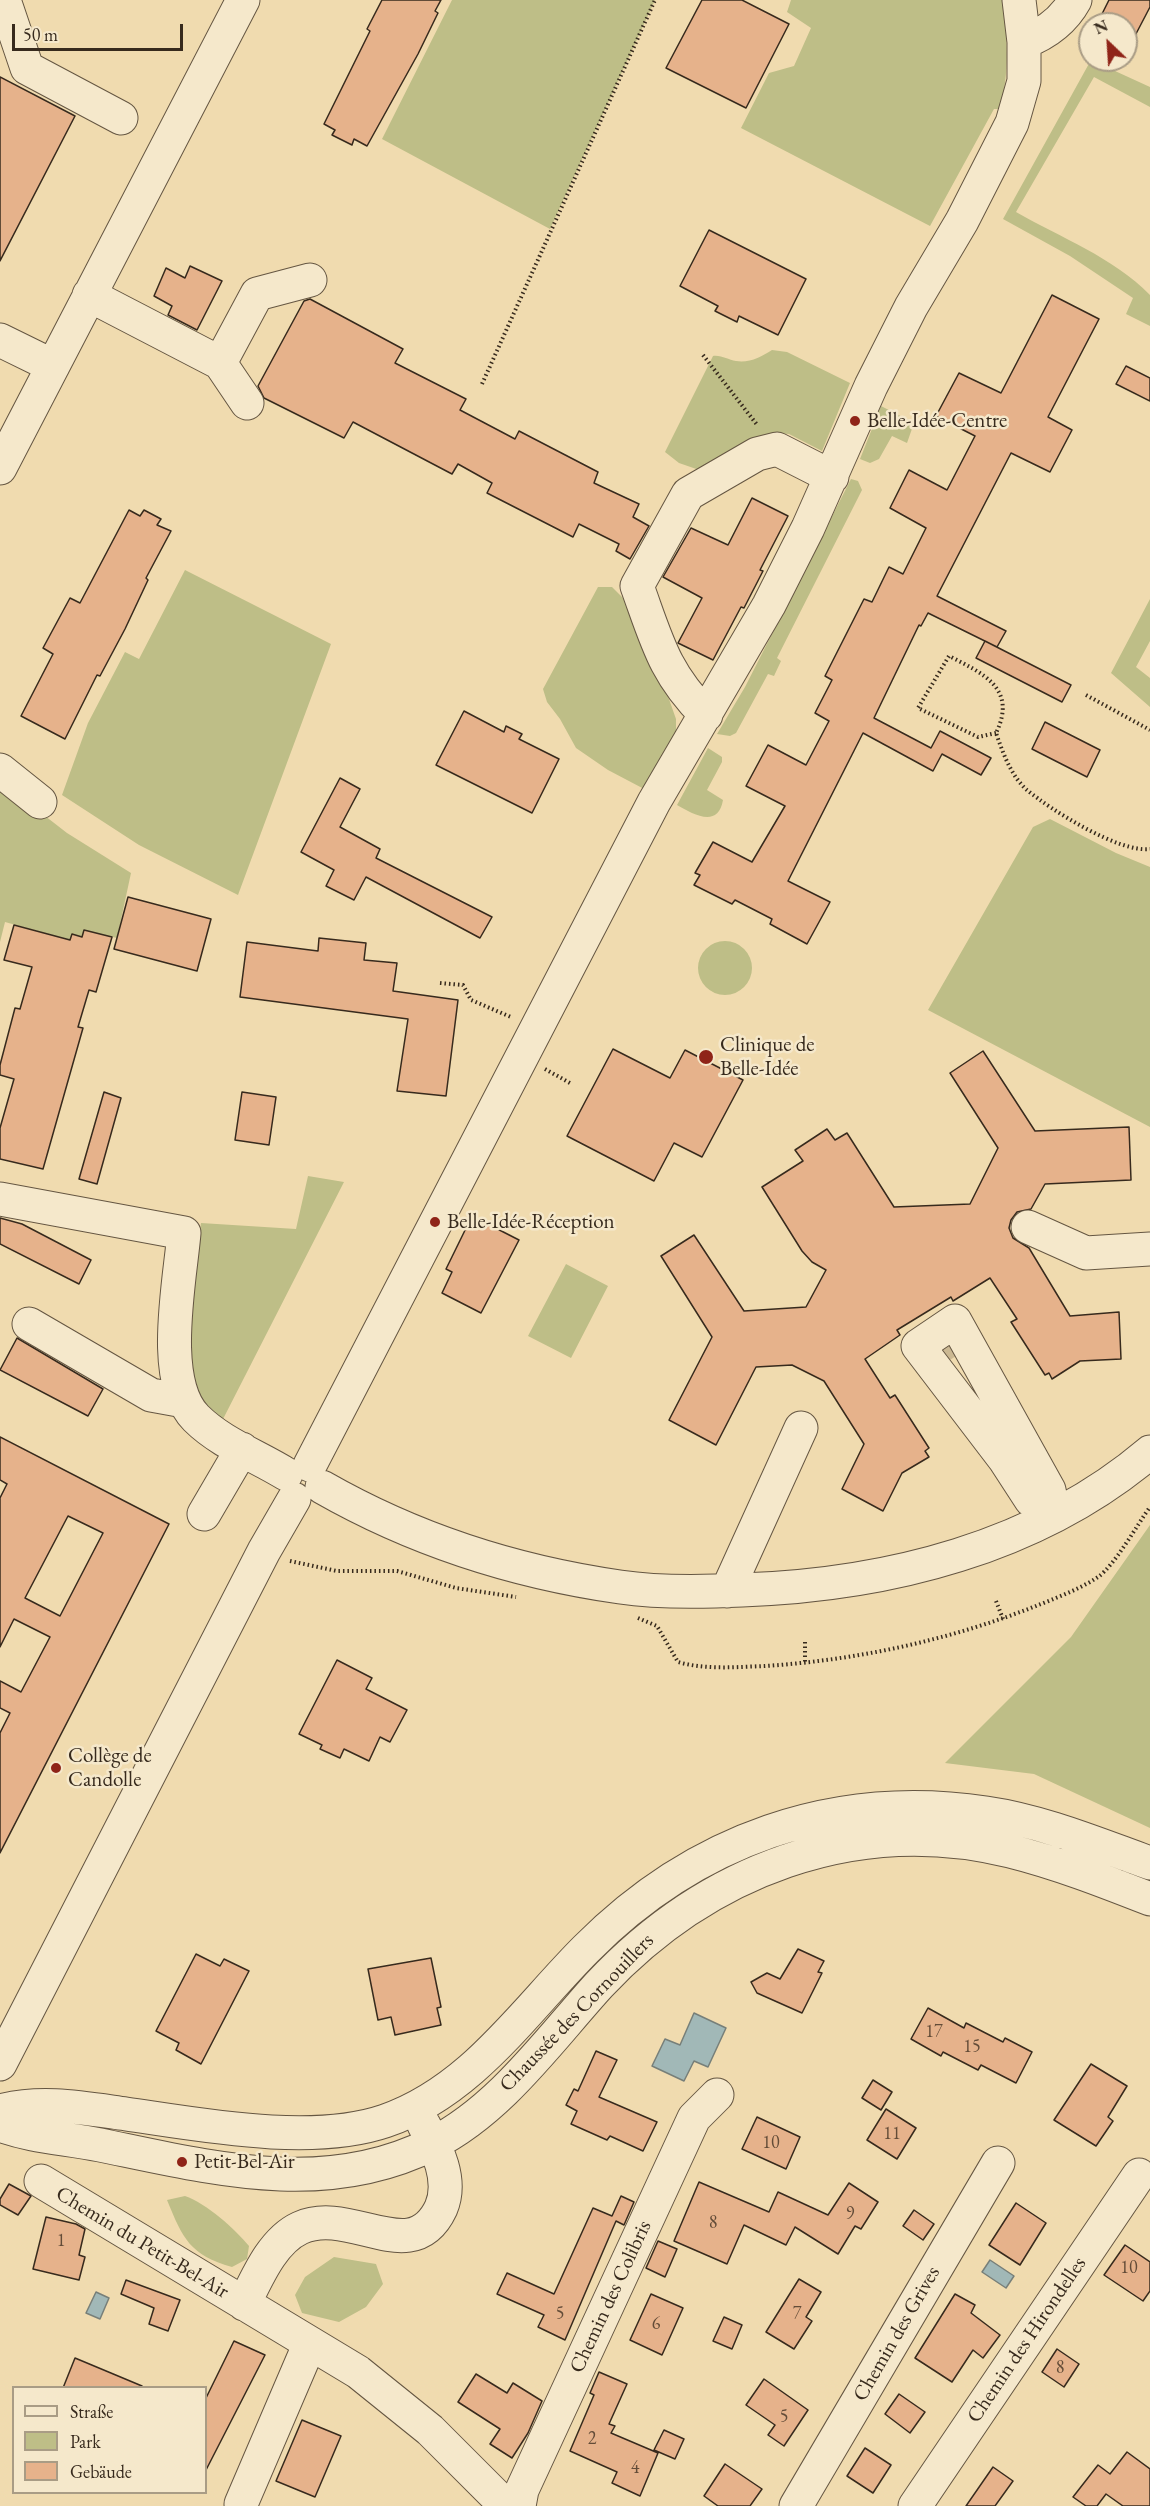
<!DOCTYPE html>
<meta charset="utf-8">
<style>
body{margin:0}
#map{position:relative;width:1150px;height:2506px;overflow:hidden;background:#f0dbaf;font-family:"EB Garamond",serif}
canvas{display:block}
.legend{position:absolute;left:12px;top:2386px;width:195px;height:108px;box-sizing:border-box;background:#f5e8cb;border:2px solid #a99c85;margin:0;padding:8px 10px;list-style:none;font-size:18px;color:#372a1d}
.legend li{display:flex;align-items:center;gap:12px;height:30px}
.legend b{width:30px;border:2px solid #a99c85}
.north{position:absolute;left:1078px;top:12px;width:60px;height:60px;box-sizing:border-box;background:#f5e8cb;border:2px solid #a99c85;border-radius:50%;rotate:335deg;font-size:16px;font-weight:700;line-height:24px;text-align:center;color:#372a1d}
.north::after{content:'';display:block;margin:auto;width:21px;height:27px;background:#8f2418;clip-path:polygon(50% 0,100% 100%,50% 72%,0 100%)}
.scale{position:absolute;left:12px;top:24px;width:171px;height:27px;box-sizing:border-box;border:3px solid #372a1d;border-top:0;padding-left:8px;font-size:18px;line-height:21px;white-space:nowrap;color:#372a1d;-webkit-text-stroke:4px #f5e8cb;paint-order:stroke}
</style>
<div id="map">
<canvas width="1150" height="2506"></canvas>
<ul class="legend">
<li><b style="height:8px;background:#f5e8cb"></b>Straße</li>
<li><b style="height:16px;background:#bebe87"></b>Park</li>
<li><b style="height:16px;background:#e6b28b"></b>Gebäude</li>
</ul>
<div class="north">N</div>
<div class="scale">50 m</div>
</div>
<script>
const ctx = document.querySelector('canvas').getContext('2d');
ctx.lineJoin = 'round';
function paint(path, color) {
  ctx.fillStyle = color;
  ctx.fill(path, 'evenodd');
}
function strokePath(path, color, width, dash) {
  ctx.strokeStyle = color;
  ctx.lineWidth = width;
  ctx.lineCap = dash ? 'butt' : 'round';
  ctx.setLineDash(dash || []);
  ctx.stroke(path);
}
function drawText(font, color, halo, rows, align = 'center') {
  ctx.font = font + ' "EB Garamond",serif';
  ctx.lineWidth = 5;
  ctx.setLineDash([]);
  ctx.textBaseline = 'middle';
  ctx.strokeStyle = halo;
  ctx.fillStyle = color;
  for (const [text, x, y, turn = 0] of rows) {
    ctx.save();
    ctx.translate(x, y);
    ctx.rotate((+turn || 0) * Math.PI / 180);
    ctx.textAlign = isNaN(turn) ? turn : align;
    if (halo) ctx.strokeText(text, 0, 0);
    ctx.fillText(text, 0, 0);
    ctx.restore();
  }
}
paint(new Path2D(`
 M 452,0 L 655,0 L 550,229 L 382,139 Z
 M 791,0 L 1003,0 C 1007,38 1010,72 1000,109 L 994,109 L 930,226 L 741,128 L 769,73 L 794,66 L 811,28 L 787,12 Z
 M 1091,60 L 1150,87 L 1150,107 L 1094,77 L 1016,212 C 1061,238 1113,257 1150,295 L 1150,326 L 1126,314 L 1133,298 L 1070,256 L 1003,219 Z
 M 772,350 L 787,352 L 850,383 L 822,451 L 789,434 L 775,433 L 705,472 L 679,463 L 665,452 L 713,356 C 722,355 728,360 736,361 C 750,363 761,357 772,350 Z
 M 881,406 L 914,423 L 907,443 L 892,436 L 879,459 L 870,463 L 860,459 Z
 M 851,479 L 858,481 L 862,490 L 777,658 L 781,661 L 774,676 L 768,674 L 736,733 L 730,736 L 717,734 L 745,687 Z
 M 185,570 L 331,644 L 238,895 L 139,845 L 62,795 L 88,723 L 125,652 L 139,659 Z
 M 598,587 L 612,587 L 639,614 L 676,719 L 676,735 L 646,790 L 608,770 L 576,748 L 560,719 L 547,702 L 543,689 Z
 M 1150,599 L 1150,641 L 1136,667 L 1150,678 L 1150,707 L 1111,673 Z
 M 708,748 L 722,757 L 722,762 L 707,790 L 723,800 C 718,829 693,814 677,805 Z
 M 0,781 L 67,833 L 131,873 L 117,938 L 84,930 L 82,937 L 72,934 L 70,940 L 5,922 L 0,942 Z
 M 1050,819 L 1116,853 L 1150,867 L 1150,1127 L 928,1010 L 1033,827 Z
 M698 968a27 27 0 1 1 54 0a27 27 0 1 1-54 0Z
 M 308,1176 L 344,1182 L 221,1423 L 190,1385 L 185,1334 L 201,1223 L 296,1229 Z
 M 566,1264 L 608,1286 L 571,1358 L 528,1336 Z
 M 1150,1525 L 1150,1828 L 1034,1774 L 945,1763 L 1071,1637 Z
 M 185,2196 C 206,2203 235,2229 249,2246 L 247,2259 L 232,2267 C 190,2255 183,2239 167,2200 Z
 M 334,2257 L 376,2264 L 383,2284 L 366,2307 L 339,2322 L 302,2313 L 295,2295 L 305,2277 Z`), '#bebe87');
const water = new Path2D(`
 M 694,2013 L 726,2028 L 708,2067 L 694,2061 L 684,2081 L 652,2066 L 665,2039 L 680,2045 Z
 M 990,2260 L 1014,2276 L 1006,2288 L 982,2272 Z
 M 96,2292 L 109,2298 L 100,2319 L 86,2313 Z`);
paint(water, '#a1b8b7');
strokePath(water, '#777f79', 1.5);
const building = new Path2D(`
 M 382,0 L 441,0 L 435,11 L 438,13 L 418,54 L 367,146 L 354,139 L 352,145 L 332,135 L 335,130 L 324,124 L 370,31 L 367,29 Z
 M 702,0 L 742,0 L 789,24 L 746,108 L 666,68 Z
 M 1109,0 L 1150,0 L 1150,7 L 1126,53 L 1126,24 L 1097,24 Z
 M 0,77 L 75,116 L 0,261 Z
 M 709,230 L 806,279 L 778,335 L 739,316 L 737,322 L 715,311 L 718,306 L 680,286 Z
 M 190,266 L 222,281 L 197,330 L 168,315 L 172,306 L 154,296 L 166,268 L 185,278 Z
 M 1052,295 L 1099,319 L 1048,417 L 1072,430 L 1050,472 L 1011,453 L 937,596 L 1006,631 L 997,647 L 928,613 L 921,626 L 919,625 L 874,718 L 931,748 L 940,731 L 991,758 L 981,775 L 942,754 L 933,771 L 863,733 L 788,881 L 830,902 L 807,944 L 770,924 L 772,919 L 735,900 L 732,904 L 694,885 L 700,875 L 695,873 L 713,842 L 752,862 L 785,806 L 746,786 L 768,745 L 806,765 L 829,721 L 815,713 L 832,680 L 825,676 L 864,599 L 872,602 L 889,567 L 903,574 L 926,528 L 890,508 L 909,470 L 947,490 L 975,436 L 936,416 L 959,373 L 1001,393 Z
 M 310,299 L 403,349 L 395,363 L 466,399 L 460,410 L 515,439 L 519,431 L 598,472 L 594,483 L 639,504 L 633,517 L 649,526 L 630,559 L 616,551 L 619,544 L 579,524 L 573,537 L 487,493 L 492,483 L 458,464 L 452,474 L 353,422 L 344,438 L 264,398 L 258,386 L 304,301 Z
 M 1126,366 L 1150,378 L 1150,401 L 1116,384 Z
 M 752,498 L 788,516 L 760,570 L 763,571 L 744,608 L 741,607 L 713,660 L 678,643 L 702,598 L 663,577 L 691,528 L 728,545 Z
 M 129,510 L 140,516 L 144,510 L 161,519 L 157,525 L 171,531 L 146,578 L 148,580 L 125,629 L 100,676 L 97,675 L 65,739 L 21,716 L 53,654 L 43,648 L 70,598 L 80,603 Z
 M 985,641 L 1071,685 L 1062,702 L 976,658 Z
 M 464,711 L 504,732 L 506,726 L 522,734 L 519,739 L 559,759 L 532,813 L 436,765 Z
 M 1045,722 L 1100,750 L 1087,777 L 1032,749 Z
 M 340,778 L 360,789 L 340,827 L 380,849 L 376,858 L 492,917 L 480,938 L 366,877 L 354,900 L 326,886 L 334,870 L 301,852 Z
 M 128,897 L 211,919 L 197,971 L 114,949 Z
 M 14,925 L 70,940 L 72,934 L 82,937 L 84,930 L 112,937 L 96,992 L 89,990 L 78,1027 L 83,1028 L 43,1169 L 0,1159 L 0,1128 L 14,1079 L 0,1075 L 0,1065 L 15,1008 L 20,1009 L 32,967 L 4,960 Z
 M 319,938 L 366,943 L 364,960 L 397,963 L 393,991 L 458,1000 L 446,1096 L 397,1091 L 408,1019 L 240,997 L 247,942 L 318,951 Z
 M 613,1049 L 670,1078 L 685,1050 L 743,1080 L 702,1157 L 674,1143 L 654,1181 L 567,1136 Z
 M 983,1051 L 1035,1131 L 1129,1127 L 1131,1180 L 1045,1184 L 1031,1209 L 1017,1212 L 1011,1220 L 1009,1228 L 1013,1238 L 1029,1248 L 1070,1316 L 1119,1312 L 1121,1359 L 1080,1361 L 1052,1379 L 1049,1373 L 1045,1375 L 1011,1322 L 1017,1319 L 990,1278 L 953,1301 L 951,1297 L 897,1330 L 900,1335 L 865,1359 L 890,1398 L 895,1395 L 929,1448 L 925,1451 L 929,1457 L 902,1473 L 883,1511 L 842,1489 L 864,1444 L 824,1381 L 792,1365 L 756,1367 L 716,1445 L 669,1420 L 712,1337 L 661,1256 L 694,1235 L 744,1311 L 806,1307 L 826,1270 L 812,1262 L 802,1251 L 762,1187 L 803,1161 L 795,1150 L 827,1129 L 835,1140 L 847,1133 L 894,1207 L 970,1204 L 998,1148 L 950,1073 Z
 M 104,1092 L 121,1098 L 97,1184 L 79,1179 Z
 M 242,1092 L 276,1097 L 269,1145 L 235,1140 Z
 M 472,1216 L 519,1240 L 481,1313 L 442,1293 L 452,1272 L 446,1269 Z
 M 0,1218 L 22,1224 L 91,1260 L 79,1284 L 0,1244 Z
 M 17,1338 L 103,1389 L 88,1416 L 0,1370 Z
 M 0,1437 L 169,1524 L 0,1853 L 0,1733 L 10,1713 L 0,1708 L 0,1681 L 21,1692 L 50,1637 L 14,1619 L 0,1647 L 0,1498 L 7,1484 L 0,1480 ZM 68,1516 L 103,1533 L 60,1616 L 25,1598 Z
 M 337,1660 L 372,1678 L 366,1689 L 407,1710 L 390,1742 L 380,1737 L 369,1761 L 344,1749 L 340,1758 L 320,1749 L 322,1745 L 299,1734 Z
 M 798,1949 L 824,1961 L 818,1972 L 822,1973 L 802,2013 L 757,1993 L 751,1982 L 767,1973 L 780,1979 Z
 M 196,1954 L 220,1966 L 224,1959 L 249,1971 L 201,2064 L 176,2050 L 179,2043 L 156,2031 Z
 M 431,1958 L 441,2007 L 437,2008 L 441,2025 L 395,2035 L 391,2017 L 378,2020 L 368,1969 Z
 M 928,2008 L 964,2028 L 966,2023 L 1003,2042 L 1005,2038 L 1032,2052 L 1016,2083 L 981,2065 L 978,2070 L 943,2052 L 941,2056 L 911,2039 Z
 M 596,2051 L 617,2060 L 599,2097 L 657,2122 L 643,2151 L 610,2136 L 607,2140 L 571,2124 L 577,2111 L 566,2105 L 574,2089 L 578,2091 Z
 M 1091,2064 L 1127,2086 L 1108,2117 L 1113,2121 L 1096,2146 L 1054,2120 Z
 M 873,2080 L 892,2092 L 881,2110 L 862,2098 Z
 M 886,2109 L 916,2128 L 897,2159 L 867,2140 Z
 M 757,2117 L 800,2137 L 786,2169 L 742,2149 Z
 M 699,2182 L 769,2212 L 778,2192 L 828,2215 L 849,2183 L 878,2202 L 861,2229 L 855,2226 L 838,2254 L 795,2227 L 786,2245 L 744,2225 L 727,2264 L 674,2241 Z
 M 9,2184 L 31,2196 L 18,2215 L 0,2205 L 0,2199 Z
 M 621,2196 L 634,2202 L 624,2225 L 616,2221 L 565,2340 L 538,2327 L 544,2315 L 497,2294 L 507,2273 L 554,2294 L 593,2208 L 612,2216 Z
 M 1016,2203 L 1046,2223 L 1020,2265 L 989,2245 Z
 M 914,2210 L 934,2224 L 923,2240 L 903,2226 Z
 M 46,2217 L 76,2224 L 85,2229 L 79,2255 L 85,2257 L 79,2280 L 33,2269 Z
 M 658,2241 L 677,2249 L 665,2277 L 646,2268 Z
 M 1125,2245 L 1150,2262 L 1150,2291 L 1143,2301 L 1104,2275 Z
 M 799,2279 L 821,2292 L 806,2317 L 812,2321 L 794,2349 L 766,2332 Z
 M 126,2280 L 180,2300 L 168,2331 L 149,2324 L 154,2308 L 121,2294 Z
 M 651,2294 L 683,2308 L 662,2355 L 630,2340 Z
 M 955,2294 L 975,2305 L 971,2313 L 1000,2335 L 983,2358 L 973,2350 L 952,2382 L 915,2358 Z
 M 724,2317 L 742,2325 L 732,2349 L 713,2341 Z
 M 234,2341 L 265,2355 L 206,2470 L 206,2398 Z
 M 1057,2349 L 1079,2364 L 1064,2387 L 1042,2372 Z
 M 75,2358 L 142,2386 L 142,2388 L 63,2388 Z
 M 599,2372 L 627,2384 L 609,2424 L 615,2426 L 611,2433 L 658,2453 L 640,2496 L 612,2483 L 617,2472 L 570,2451 L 594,2395 L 590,2393 Z
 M 476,2374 L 507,2393 L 513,2383 L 542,2401 L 528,2433 L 512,2458 L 490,2444 L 500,2429 L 458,2402 Z
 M 764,2379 L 808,2410 L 784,2446 L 768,2435 L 775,2425 L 746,2405 Z
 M 899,2394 L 925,2412 L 910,2433 L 885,2414 Z
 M 302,2420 L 341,2436 L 315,2497 L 276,2481 Z
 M 664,2430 L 684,2439 L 675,2459 L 654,2450 Z
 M 865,2448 L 891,2465 L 873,2493 L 847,2476 Z
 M 1127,2452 L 1150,2469 L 1150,2506 L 1123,2506 L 1106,2494 L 1097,2506 L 1086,2506 L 1073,2497 L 1098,2465 L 1110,2474 Z
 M 725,2464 L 762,2489 L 750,2506 L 718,2506 L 704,2496 Z
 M 993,2467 L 1013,2481 L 995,2506 L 966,2506 Z`);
paint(building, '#e6b28b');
strokePath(building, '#372a1d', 1.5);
strokePath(new Path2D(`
 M 943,1342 L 953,1358`), '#cbb892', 33, [33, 16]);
const minor = new Path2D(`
 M 4,0 L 27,68 L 121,118
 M 1024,42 C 1045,34 1064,20 1075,0
 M 89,295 L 220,363 L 247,403
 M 0,340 L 53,366
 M 220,363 L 257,294 L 310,280
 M 0,468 L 243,0
 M 706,715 C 664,673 657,641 637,586 L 688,494 L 757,454 L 777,449 L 832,477
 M 0,770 L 40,802
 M 0,1199 L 184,1233 C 180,1281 159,1381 196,1418 C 221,1443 257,1456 286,1474
 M 1028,1227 L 1086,1253 L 1150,1249
 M 955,1321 L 1049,1490 L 1054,1514 L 1031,1500 L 1005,1460 L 918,1346 Z
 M 29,1324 L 151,1395 L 184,1401
 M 310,1465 L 654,802 L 769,605 L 808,528 L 871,386 L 911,307 L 962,221 L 1012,123 L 1024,81 L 1024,42 L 1019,0
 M 322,1487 C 413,1539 515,1572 620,1587 C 660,1593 702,1592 742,1590 C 887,1585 1037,1548 1150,1452
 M 204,1514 L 242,1449
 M 727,1591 L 801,1428
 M 0,2064 L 264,1551 L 294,1499
 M 0,2111 C 42,2100 83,2108 126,2114 C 202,2125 312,2146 385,2121 C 472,2091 524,2011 586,1949 C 694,1840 834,1790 986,1813 C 1042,1821 1097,1844 1150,1863
 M 0,2125 C 32,2137 67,2138 100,2145 C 212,2168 324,2198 432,2144 C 500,2110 549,2040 599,1985 C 706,1871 854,1813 1010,1851 C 1058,1863 1104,1881 1150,1899
 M 41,2181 L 358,2372 L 430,2430 L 506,2506
 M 244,2304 C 257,2278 272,2241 300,2228 C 351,2205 412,2270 441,2208 C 453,2180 437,2149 424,2125
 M 241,2504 L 310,2343
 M 519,2506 L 522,2490 L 694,2118 L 717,2095
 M 796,2506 L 998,2163
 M 915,2506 L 1139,2175`);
strokePath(minor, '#655642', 35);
strokePath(new Path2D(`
 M 703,355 L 758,426
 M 482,384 L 655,0
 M 1086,695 L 1150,730
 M 996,733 L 978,737 L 918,708 L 949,656 C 982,673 1018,688 996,733 C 1003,753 1011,776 1027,790 C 1051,810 1119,853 1150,849
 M 440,983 L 463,985 L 471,1000 L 511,1017
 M 545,1069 L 570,1083
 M 290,1561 L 337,1571 L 397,1571 L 456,1588 L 516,1597
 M 996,1601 L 1003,1619
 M 638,1618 L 657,1626 L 678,1662 C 705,1670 737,1667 765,1666 C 858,1660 949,1640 1036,1606 C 1056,1598 1080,1589 1098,1577 C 1115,1565 1137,1525 1150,1507
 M 805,1642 L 805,1663`), '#372a1d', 4, [1.5, 3]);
strokePath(minor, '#f5e8cb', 33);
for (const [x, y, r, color] of [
 [855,421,6,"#8f2418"],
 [706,1057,8,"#8f2418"],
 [435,1222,6,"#8f2418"],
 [56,1768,6,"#8f2418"],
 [182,2162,6,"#8f2418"]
]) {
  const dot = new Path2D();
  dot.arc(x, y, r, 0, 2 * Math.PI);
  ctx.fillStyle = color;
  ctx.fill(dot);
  strokePath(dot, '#f5e8cb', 2);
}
drawText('18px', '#634c38', null, [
 ["17",934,2032],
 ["15",972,2047],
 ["11",892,2134],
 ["10",771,2143],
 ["9",850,2214],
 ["8",713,2223],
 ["1",61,2241],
 ["10",1129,2268],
 ["5",560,2314],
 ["7",797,2314],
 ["6",656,2324],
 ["8",1060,2368],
 ["5",784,2417],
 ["2",592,2439],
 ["4",635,2468]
]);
drawText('21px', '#372a1d', '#f5e8cb', [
 ["Belle-Idée-Centre",867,421],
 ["Clinique de",720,1045],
 ["Belle-Idée",720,1069],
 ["Belle-Idée-Réception",447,1222],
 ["Collège de",68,1756],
 ["Candolle",68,1780],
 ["Petit-Bel-Air",194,2162]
], 'left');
drawText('21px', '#372a1d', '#f5e8cb', [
 ["Chaussée des Cornouillers",577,2013,-46],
 ["Chemin du Petit-Bel-Air",142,2243,31],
 ["Chemin des Colibris",611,2297,-65],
 ["Chemin des Grives",897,2334,-60],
 ["Chemin des Hirondelles",1027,2340,-56]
]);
</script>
